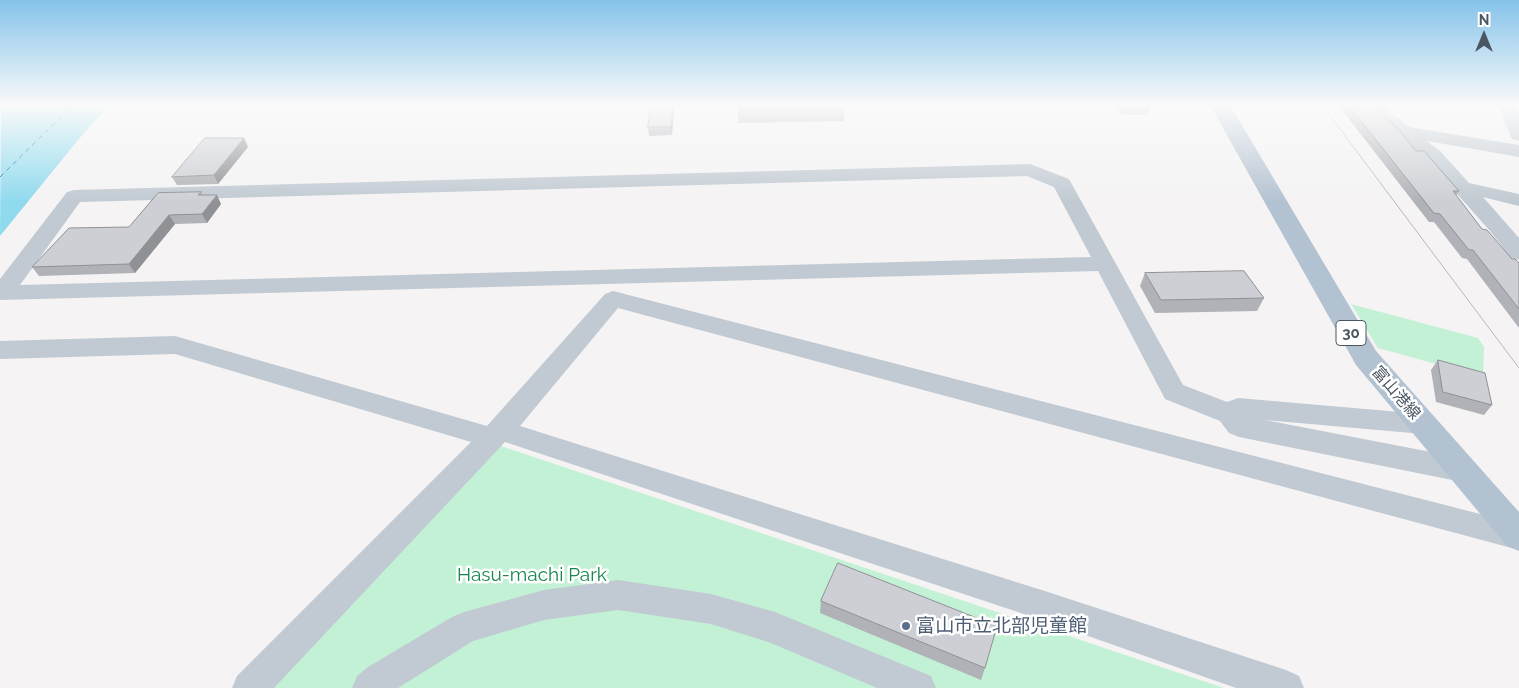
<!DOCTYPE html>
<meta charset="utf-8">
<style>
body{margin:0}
#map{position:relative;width:1519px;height:688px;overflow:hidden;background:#f5f3f3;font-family:Raleway,sans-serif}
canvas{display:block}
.north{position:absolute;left:1459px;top:10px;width:50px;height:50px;-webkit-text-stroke:4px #fff;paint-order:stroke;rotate:0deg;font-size:14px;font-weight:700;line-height:20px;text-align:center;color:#4a5661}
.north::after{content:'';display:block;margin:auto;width:18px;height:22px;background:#4a5661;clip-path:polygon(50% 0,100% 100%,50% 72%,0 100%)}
</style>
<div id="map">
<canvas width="1519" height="688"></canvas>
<div class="north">N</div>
</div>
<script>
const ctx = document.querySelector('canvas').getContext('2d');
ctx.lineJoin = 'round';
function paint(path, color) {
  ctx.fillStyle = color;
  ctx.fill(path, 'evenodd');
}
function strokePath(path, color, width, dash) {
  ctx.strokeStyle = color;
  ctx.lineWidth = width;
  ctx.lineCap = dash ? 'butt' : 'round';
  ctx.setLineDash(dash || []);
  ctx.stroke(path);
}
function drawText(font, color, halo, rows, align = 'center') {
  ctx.font = font + ' Raleway,"Noto Sans JP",sans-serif';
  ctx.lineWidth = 5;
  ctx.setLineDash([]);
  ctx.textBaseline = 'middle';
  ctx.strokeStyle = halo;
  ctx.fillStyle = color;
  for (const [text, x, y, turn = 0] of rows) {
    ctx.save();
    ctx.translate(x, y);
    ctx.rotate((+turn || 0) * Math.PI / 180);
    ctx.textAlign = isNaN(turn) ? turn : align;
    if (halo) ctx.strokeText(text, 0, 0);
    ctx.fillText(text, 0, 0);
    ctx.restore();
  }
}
paint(new Path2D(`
 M 1351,304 L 1478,338 L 1484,347 L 1483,377 L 1378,348 Z
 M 498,445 L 1224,688 L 273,688 Z`), '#c3f1d5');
paint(new Path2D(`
 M 1,105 L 109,105 L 78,140 L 0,236 Z`), '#90daee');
strokePath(new Path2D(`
 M 0,177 L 73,105`), '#0c7c9b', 1, [5, 4]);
paint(new Path2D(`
 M 1361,105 L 1381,105 L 1409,127 L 1519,145 L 1519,157 L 1427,141 L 1441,152 L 1469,183 L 1519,194 L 1519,206 L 1483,197 L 1519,238 L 1519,260 L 1511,258 L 1490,231 L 1427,160 Z
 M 1498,105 L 1516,105 L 1519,113 L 1519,141 L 1512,139 L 1510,135 Z
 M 1030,164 L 1069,179 L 1183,385 L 1227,402 L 1238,398 L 1423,414 L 1433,417 L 1437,424 L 1433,431 L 1423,434 L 1265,420 L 1462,458 L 1472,462 L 1476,470 L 1472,478 L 1462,482 L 1239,437 L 1229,433 L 1220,421 L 1165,399 L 1098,271 L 0,300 L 0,279 L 67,192 L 74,190 ZM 1027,176 L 1054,187 L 1091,257 L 20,285 L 80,202 Z
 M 613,291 L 1519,524 L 1519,550 L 618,308 L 520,426 L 1051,593 L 1286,670 L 1299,676 L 1304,688 L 1236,688 L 1051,623 L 505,442 L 274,688 L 232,688 L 237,676 L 471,442 L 175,354 L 0,359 L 0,341 L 175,336 L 487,426 L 605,294 Z
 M 618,580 L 711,594 L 775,612 L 931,676 L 936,688 L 877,688 L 771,643 L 711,624 L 618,610 L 544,620 L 473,641 L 398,688 L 352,688 L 357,676 L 368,667 L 452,617 L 464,612 L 544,590 Z`), '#c1cad2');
paint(new Path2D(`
 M 1210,105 L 1230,105 L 1376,351 L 1519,512 L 1519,551 L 1507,546 L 1356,365 Z`), '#b3c2d1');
strokePath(new Path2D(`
 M 1322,105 L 1519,368`), '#b5b8bd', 1);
paint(new Path2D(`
 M 651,105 L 674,105 L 672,135 L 649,136 L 648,127 Z
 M 738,105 L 845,105 L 844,121 L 738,123 Z
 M 1115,105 L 1150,105 L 1151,107 L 1148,115 L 1122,115 Z
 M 1344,105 L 1372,105 L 1416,151 L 1459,191 L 1456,196 L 1482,229 L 1512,259 L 1519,263 L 1519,328 L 1467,259 L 1462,258 L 1434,222 L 1429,222 L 1342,110 Z
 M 248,147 L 218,184 L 177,185 L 172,177 Z
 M 201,192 L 203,195 L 221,204 L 207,223 L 175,224 L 135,273 L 39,276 L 32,267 L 129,227 Z
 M 1145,273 L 1264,298 L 1257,311 L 1155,313 L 1140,286 Z
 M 1438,360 L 1492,405 L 1484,415 L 1436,402 L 1431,370 Z
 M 821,601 L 985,668 L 981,680 L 820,613 Z`), '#b0b2b7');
paint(new Path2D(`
 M 673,105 L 674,105 L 672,135 L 671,127 Z
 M 244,138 L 248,147 L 218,184 L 214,175 Z
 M 217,195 L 221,204 L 207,223 L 202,214 Z
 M 169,215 L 175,224 L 135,273 L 129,264 Z`), '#909195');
const building = new Path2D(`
 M 651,105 L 673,105 L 671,127 L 648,127 Z
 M 738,105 L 845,105 L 738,107 Z
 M 1124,105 L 1150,105 L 1151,107 L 1125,107 Z
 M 1349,105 L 1372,105 L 1398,129 L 1416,151 L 1424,151 L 1459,191 L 1453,191 L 1482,229 L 1487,230 L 1512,259 L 1515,259 L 1519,263 L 1519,309 L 1473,250 L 1469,250 L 1440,214 L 1434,213 Z
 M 205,138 L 244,138 L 214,175 L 172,177 Z
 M 201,192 L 198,195 L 217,195 L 202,214 L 169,215 L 129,264 L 32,267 L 69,228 L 129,227 L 158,193 Z
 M 1244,271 L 1264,298 L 1161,300 L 1145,273 Z
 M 1438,360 L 1485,373 L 1492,405 L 1443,392 Z
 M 838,563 L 997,626 L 985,668 L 821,601 Z`);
paint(building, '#cdcfd5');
strokePath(building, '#909195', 1);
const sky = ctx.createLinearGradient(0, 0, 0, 202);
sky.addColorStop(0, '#85c3ea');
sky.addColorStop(0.52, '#fafafa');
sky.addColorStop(1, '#fafafa00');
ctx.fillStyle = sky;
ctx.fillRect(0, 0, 1519, 202);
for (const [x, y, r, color] of [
 [906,626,5,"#5c6f8a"]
]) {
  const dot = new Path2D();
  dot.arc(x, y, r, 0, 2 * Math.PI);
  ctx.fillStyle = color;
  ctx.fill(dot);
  strokePath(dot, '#fff', 2);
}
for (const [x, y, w] of [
 [1351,333,30]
]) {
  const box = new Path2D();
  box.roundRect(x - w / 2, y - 12.5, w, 25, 4);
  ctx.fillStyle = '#fff';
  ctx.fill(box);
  strokePath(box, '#4a5661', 1);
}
drawText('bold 15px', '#4a5661', null, [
 ["30",1351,333]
]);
drawText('16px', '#4a5661', '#fff', [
 ["富山港線",1396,393,49]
]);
drawText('19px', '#17864f', '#fff', [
 ["Hasu-machi Park",532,575]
]);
drawText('19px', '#4e5e75', '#fff', [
 ["富山市立北部児童館",916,626]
], 'left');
</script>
